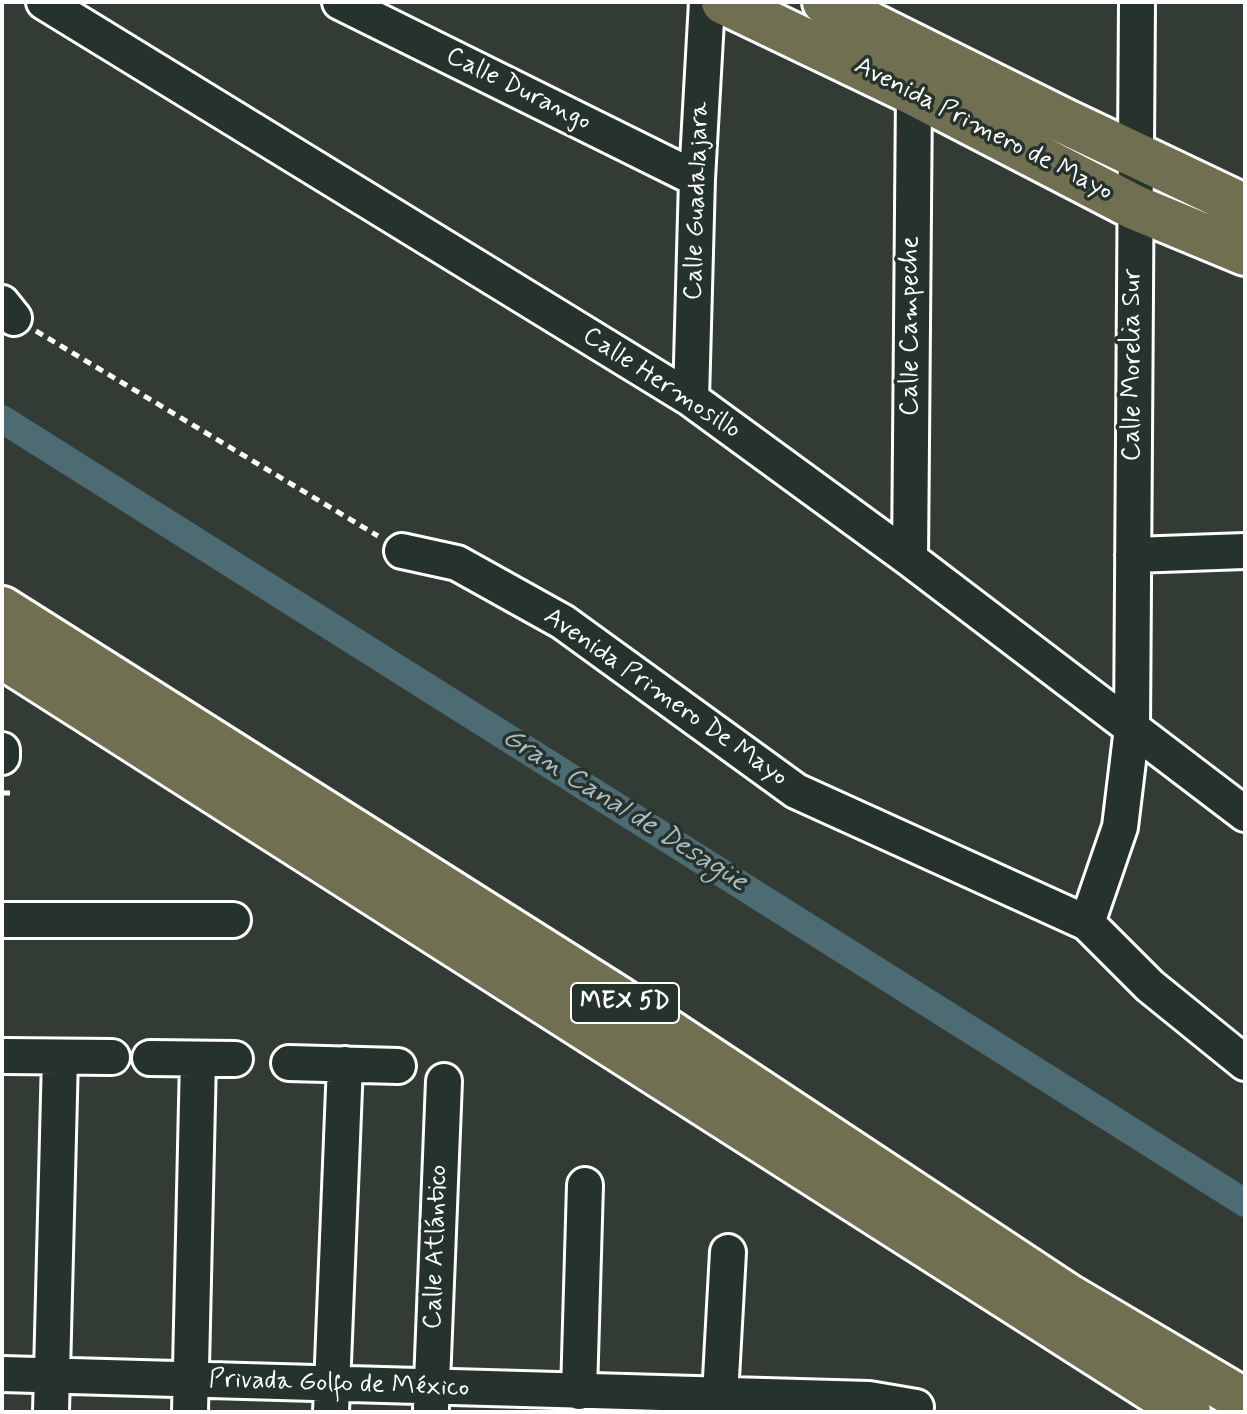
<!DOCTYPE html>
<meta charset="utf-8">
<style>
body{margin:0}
#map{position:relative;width:1247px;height:1414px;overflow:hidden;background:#333c34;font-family:Mynerve,sans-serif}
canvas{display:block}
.frame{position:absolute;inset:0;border:4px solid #fff;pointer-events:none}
</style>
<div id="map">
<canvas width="1247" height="1414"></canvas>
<div class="frame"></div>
</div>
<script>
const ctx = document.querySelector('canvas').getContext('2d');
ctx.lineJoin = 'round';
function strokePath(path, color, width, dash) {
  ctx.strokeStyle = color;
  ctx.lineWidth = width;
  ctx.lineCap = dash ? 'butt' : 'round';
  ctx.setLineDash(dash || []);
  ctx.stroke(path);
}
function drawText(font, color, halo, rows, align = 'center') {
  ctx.font = font + ' Mynerve,sans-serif';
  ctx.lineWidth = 7;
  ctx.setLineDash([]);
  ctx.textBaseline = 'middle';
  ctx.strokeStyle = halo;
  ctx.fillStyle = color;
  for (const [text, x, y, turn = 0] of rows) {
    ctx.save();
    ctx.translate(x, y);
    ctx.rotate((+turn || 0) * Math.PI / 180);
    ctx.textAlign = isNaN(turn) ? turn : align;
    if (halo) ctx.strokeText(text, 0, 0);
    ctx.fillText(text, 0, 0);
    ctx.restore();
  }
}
strokePath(new Path2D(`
 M 2,419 L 1245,1203`), '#4c6b73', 28);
const minor = new Path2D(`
 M 44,2 L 691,399 L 910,559 L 1245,814
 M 340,2 L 697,179
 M 2,303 L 14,318
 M 691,399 L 697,179 L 707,2
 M 402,551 L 457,563 L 563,622 L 796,791 L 1087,923 L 1120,827 L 1132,728 L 1137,2
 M 1133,555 L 1245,551
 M 910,559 L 914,93
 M 2,750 L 2,757
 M 2,920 L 233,920
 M 1087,923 L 1150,986 L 1245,1063
 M 4,1056 L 112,1057
 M 150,1058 L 235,1059
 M 289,1063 L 398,1066
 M 2,1374 L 869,1399 L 916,1407
 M 579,1392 L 585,1185
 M 720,1396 L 728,1252
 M 431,1408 L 444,1081
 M 51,1412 L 60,1057
 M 190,1412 L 198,1059
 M 331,1412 L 345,1064`);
const highway = new Path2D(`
 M 724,2 L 914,93 L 1134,207 L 1245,253
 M 825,2 L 1064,121 L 1245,207
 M 2,609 L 617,998 L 1069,1297 L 1245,1401
 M 2,656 L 1188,1412`);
strokePath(minor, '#fff', 40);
strokePath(highway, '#fff', 50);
strokePath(new Path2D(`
 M 36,331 L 378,536
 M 2,793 L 11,793`), '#fff', 5, [8, 6]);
strokePath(minor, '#26332d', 34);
strokePath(highway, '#706f52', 44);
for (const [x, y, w] of [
 [625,1003,108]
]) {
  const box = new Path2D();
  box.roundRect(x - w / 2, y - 20, w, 40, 6);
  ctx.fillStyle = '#26332d';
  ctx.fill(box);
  strokePath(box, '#fff', 2);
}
drawText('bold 24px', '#fff', null, [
 ["MEX 5D",625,1003]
]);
drawText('26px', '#fff', '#26332d', [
 ["Calle Durango",518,90,26],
 ["Avenida Primero de Mayo",983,130,27],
 ["Calle Guadalajara",698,201,-88],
 ["Calle Campeche",912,326,-90],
 ["Calle Morelia Sur",1134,365,-90],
 ["Calle Hermosillo",661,384,33],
 ["Avenida Primero De Mayo",665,698,35],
 ["Calle Atlántico",437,1247,-88],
 ["Privada Golfo de México",339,1385,2]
]);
drawText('italic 28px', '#aebcc0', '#26332d', [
 ["Gran Canal de Desagüe",624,811,32]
]);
</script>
